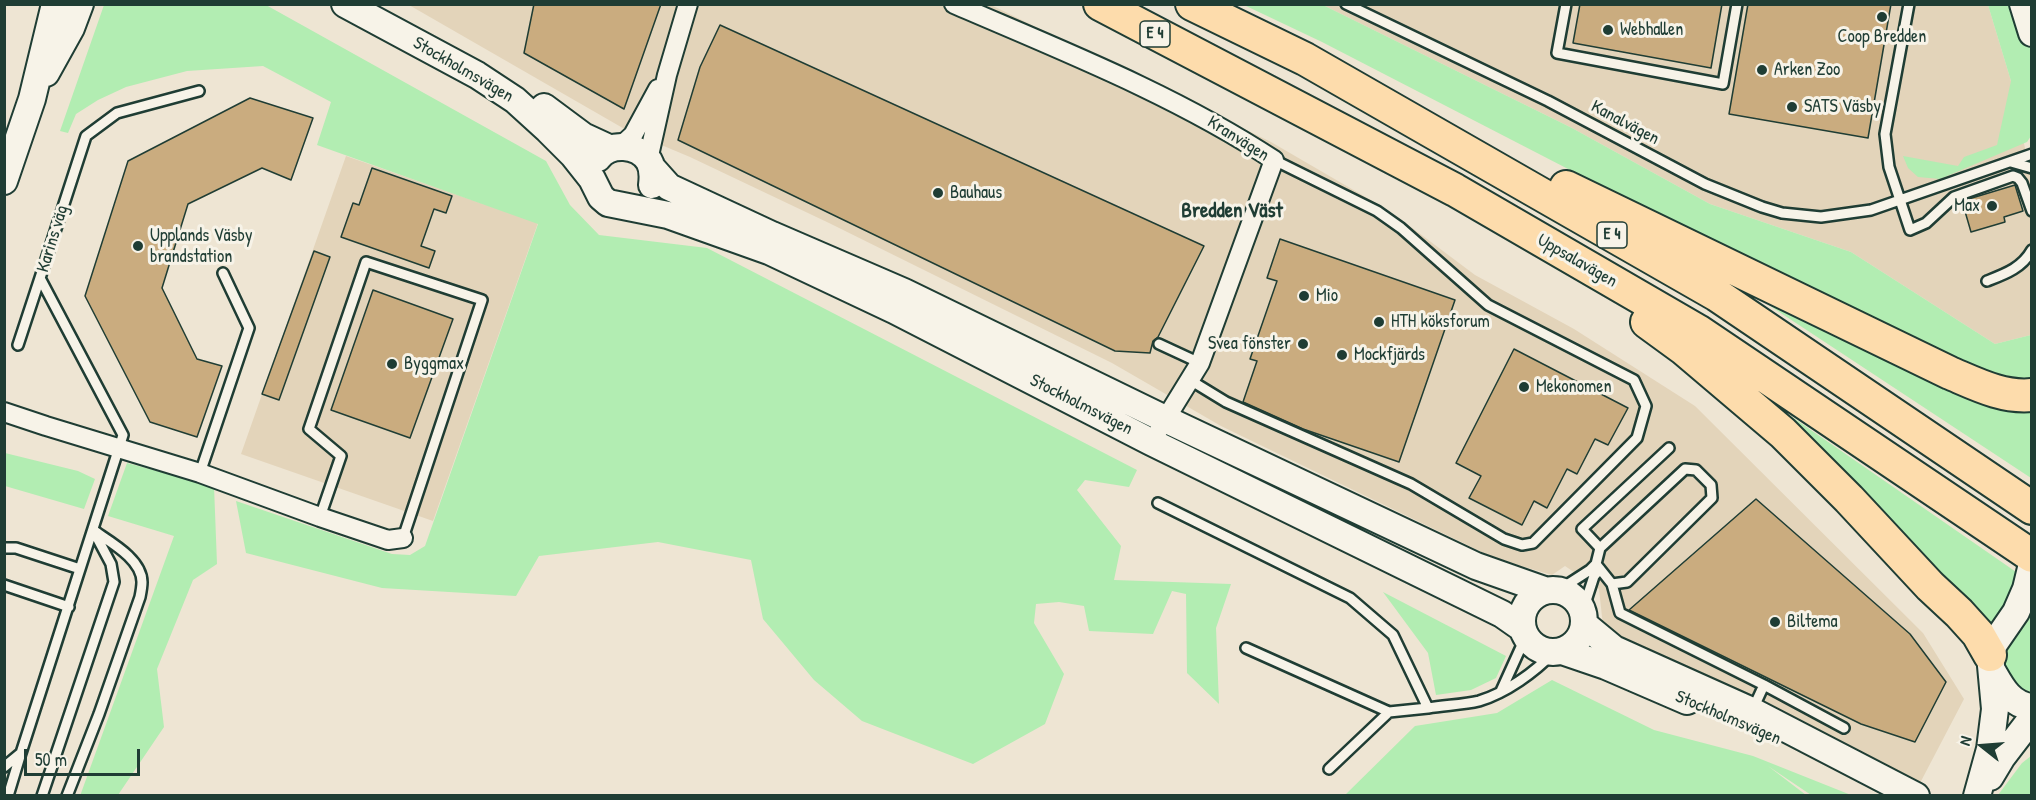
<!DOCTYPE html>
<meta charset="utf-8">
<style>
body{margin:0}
#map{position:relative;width:2036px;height:800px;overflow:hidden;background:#eee5d3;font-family:"Patrick Hand",sans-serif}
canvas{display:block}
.frame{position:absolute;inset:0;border:6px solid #1f3d34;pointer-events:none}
.north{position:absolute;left:1952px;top:716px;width:60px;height:60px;-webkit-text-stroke:4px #f7f3e8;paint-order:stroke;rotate:287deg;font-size:16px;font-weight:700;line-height:24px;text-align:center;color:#1f3d34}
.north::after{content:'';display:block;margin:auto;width:21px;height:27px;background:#1f3d34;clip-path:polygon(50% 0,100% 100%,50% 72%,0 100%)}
.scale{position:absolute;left:24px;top:749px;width:116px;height:27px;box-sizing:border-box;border:3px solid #1f3d34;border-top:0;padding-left:8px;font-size:18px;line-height:21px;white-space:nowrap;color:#1f3d34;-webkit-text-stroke:4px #f7f3e8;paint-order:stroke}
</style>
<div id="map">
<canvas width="2036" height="800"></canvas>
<div class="frame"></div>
<div class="north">N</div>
<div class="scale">50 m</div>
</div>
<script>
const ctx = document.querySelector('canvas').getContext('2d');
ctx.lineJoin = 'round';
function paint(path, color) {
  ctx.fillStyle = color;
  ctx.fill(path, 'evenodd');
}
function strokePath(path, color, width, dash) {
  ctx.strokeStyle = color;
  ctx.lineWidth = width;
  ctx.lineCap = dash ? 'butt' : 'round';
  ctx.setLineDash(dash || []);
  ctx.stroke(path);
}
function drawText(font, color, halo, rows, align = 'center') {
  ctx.font = font + ' "Patrick Hand",sans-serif';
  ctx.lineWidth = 6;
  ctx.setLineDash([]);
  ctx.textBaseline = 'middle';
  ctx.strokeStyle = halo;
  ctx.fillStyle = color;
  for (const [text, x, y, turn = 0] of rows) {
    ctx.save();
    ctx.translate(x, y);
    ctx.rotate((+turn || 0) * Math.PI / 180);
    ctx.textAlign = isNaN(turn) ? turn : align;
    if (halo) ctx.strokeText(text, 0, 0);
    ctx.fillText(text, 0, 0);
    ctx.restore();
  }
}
paint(new Path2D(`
 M 409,5 L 991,5 L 1271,142 L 1381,206 L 1415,230 L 1475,275 L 1574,329 L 1695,406 L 1923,633 L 1964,699 L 1919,785 L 1619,641 L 1603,626 L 1599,589 L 1565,566 L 1552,575 L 1494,558 L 1221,426 L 1112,363 L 829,223 L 690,157 L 628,131 Z
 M 1323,5 L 1988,5 L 2011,81 L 2031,177 L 2031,335 L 1995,344 L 1851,252 L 1710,204 L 1572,128 Z
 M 346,156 L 538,223 L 433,521 L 241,454 Z`), '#e3d4ba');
paint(new Path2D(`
 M 104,5 L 266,5 L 546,161 L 570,205 L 599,235 L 707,248 L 1137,470 L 1129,487 L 1085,480 L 1077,490 L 1121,546 L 1114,580 L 1231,584 L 1216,628 L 1219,704 L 1187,673 L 1186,594 L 1172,591 L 1153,634 L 1089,631 L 1084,606 L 1059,602 L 1036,604 L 1034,623 L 1064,674 L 1045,724 L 973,764 L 862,721 L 814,680 L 763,619 L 751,560 L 658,542 L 539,556 L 516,596 L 382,588 L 246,553 L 236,501 L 392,554 L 410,555 L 425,546 L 538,224 L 317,145 L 331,102 L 263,66 L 187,71 L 126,87 L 98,100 L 76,114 L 68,133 L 60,131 Z
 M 1244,5 L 1323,5 L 1572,128 L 1710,204 L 1851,252 L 1995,344 L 2031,335 L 2031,387 L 2018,388 L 1758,267 L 1322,42 Z
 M 1988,5 L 2019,5 L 2031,41 L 2031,136 L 2027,142 L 1940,179 L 1918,177 L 1908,168 L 1903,156 L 1958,166 L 1964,157 L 1997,145 L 2011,81 Z
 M 1711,267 L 2031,406 L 2030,437 L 2031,478 Z
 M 1756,392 L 2019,574 L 2012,595 L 1989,625 Z
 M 5,453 L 78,471 L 95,479 L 84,509 L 5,486 Z
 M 127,463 L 214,486 L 217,564 L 193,580 L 157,669 L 164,727 L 118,795 L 80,796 L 174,536 L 108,516 Z
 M 1383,592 L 1506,656 L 1496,678 L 1471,690 L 1436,695 L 1428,653 Z
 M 2031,615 L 2031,692 L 2014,685 C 2005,668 1998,653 2013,637 C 2020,629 2027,625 2031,615 Z
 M 1552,680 L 1654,730 L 1753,756 L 1851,795 L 1811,795 L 1768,766 L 1806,795 L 1345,795 L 1415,726 L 1497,713 Z
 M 2031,756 L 2031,795 L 1998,795 L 2022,763 Z`), '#b2edb2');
const building = new Path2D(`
 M 534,4 L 661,4 L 624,109 L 524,53 Z
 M 1580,4 L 1722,4 L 1711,68 L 1573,43 Z
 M 1748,4 L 1891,4 L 1868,138 L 1729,114 Z
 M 720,25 L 1204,246 L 1158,337 L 1153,341 L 1150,353 L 1115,351 L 678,140 L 700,67 Z
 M 250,98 L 313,118 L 291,180 L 262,168 L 188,204 L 162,288 L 197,359 L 222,366 L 197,437 L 150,422 L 85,296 L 128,161 Z
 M 372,168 L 452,196 L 446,213 L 434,209 L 421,246 L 435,251 L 429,268 L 341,237 L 353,203 L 359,205 Z
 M 2015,185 L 2023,211 L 2004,217 L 2005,222 L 1971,232 L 1962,201 Z
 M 1280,239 L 1455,300 L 1399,462 L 1303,429 L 1243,402 L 1257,361 L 1250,359 L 1277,281 L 1267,278 Z
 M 314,251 L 330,257 L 279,400 L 262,394 Z
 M 373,290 L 453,319 L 410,438 L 331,410 Z
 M 1514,349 L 1628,408 L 1608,445 L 1595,439 L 1577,474 L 1567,469 L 1547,508 L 1534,501 L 1522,525 L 1469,498 L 1481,476 L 1456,463 Z
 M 1756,499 L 1910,634 L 1946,682 L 1915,742 L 1861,724 L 1629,610 Z`);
paint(building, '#caac7f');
strokePath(building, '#1f3d34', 1.5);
const lane = new Path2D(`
 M 1346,4 L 1548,101 L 1705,184 L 1762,207 L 1782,213 L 1821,217 L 1871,210 L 2032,154
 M 1566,4 L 1557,53 L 1723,84 L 1737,4
 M 1909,4 L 1885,134 L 1889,167 L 1910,230 L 1926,223 L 1954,197 L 2013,176 L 2018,178 L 2022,183 L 2032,211
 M 2011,162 L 2032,168
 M 1987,281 C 2005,274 2022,268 2032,250
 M 1159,344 L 1200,363
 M 18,345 L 40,278
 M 1190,380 L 1226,402 L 1411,484 L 1504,539 L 1522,545 L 1533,543 L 1637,438 L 1646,406 L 1634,380 L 1488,305 L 1401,228 L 1377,211 L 1274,160
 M 200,473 L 249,328 L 223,273
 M 1158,503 L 1350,598 L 1393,635 L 1428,708 C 1444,705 1463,705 1479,701 C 1506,693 1535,672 1554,652
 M 320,517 L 341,456 L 309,429 L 366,262 L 482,300 L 403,538
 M 4,548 L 16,548 L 80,569
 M 1600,548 L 1582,529 L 1669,448
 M 1612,584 L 1620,613 L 1764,685 L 1752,711
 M 4,585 L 69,607
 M 1559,590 L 1590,570 L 1596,564 L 1600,548 L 1685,469 L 1696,470 L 1711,485 L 1712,498 L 1627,582 L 1612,584 L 1596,564
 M 1583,610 L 1594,576 L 1600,569
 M 1246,648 L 1389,712 L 1428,708
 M 1764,685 L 1844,728
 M 1501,691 L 1526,636
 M 4,767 L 21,753 L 123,435 L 40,278 L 86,136 L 117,113 L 199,91
 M 1329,769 L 1389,712
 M 8,796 L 21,753
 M 42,796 L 114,582 L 111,564 L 94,532
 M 67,796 L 99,714 L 140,597 C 141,592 142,587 142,582 C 142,559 110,542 93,530`);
const street = new Path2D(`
 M 954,4 C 1063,51 1175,95 1274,160 L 1200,363 L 1160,428
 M 621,146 L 633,135 L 658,89
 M 648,160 L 667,75 L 688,4
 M 4,412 L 46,426 L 200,473 L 320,517 L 388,540 L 403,538`);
const secondary = new Path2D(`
 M 345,4 L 477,75 L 515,100 L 548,130 L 573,155 L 592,179 L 601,197 L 608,203 L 668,215 L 769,251 L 894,310 L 1151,442 L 1502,614 L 1522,628
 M 2023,4 L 2032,33
 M 46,73 L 71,28 L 80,4
 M 544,107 L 583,136 L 609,148
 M 598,158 C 610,142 638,144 649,161 C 653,168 653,177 652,185
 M 652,168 L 669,187 L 772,235 L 904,292 L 1165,419 L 1476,566 L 1544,590
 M 4,181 L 32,99 L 55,4
 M1522 621a31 31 0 1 1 62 0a31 31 0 1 1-62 0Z
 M 1585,625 L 1614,649 L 1752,711 L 1916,796
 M 1562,651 L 1606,666 L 1687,701
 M 1993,672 C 2002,688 2011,705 2032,707
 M 1990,777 L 2002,757 L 2032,718
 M 1977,796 L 1990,749 L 1995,709 L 1990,655 L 1994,644 L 2016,612 L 2026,589 L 2032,564`);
const highway = new Path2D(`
 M 1100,4 L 1455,190 L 1698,331 L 2032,556
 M 1192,4 L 1305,59 L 1717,295 L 2032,508
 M 1566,187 L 1950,373 C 1976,384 2003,398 2032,395
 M 1647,322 L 1684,349 L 1783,433 L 1849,499 L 1930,586 L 1959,613 L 1978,634 L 1990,655`);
strokePath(lane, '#1f3d34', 14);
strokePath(street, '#1f3d34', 22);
strokePath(secondary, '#1f3d34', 30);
strokePath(highway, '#1f3d34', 36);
strokePath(lane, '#f7f3e8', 9);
strokePath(street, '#f7f3e8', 18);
strokePath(secondary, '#f7f3e8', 26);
strokePath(highway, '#fddcac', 32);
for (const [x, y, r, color] of [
 [1882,17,6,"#1f3d34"],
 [1608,30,6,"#1f3d34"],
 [1762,70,6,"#1f3d34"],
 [1792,107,6,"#1f3d34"],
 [938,193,6,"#1f3d34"],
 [1992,206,6,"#1f3d34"],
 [138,246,6,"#1f3d34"],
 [1304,296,6,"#1f3d34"],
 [1379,322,6,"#1f3d34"],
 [1303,344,6,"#1f3d34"],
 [1342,355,6,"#1f3d34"],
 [392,364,6,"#1f3d34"],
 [1524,387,6,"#1f3d34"],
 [1775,622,6,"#1f3d34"]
]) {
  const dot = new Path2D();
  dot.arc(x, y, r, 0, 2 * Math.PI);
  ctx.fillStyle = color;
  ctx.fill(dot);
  strokePath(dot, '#f7f3e8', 2);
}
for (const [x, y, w] of [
 [1155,34,30],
 [1612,235,30]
]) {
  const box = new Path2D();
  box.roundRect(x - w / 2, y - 13, w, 26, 4.5);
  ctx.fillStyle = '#f7f3e8';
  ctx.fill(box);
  strokePath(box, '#1f3d34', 1.5);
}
drawText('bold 16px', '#1f3d34', null, [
 ["E 4",1155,34],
 ["E 4",1612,235]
]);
drawText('18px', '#1f3d34', '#f7f3e8', [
 ["Webhallen",1620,30],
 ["Coop Bredden",1882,37,"center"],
 ["Arken Zoo",1774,70],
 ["SATS Väsby",1804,107],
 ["Bauhaus",950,193],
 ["Max",1980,206,"right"],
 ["Upplands Väsby",150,236],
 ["brandstation",150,257],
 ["Mio",1316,296],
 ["HTH köksforum",1391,322],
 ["Svea fönster",1291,344,"right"],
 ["Mockfjärds",1354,355],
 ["Byggmax",404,364],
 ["Mekonomen",1536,387],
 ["Biltema",1787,622]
], 'left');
drawText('18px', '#1f3d34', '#f7f3e8', [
 ["Stockholmsvägen",463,70,30],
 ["Kanalvägen",1625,123,28],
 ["Kranvägen",1238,139,32],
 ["Karins väg",53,239,-73],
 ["Uppsalavägen",1577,261,30],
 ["Stockholmsvägen",1081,405,27],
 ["Stockholmsvägen",1728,718,23]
]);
drawText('bold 21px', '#1f3d34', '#f7f3e8', [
 ["Bredden Väst",1232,211]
]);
</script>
